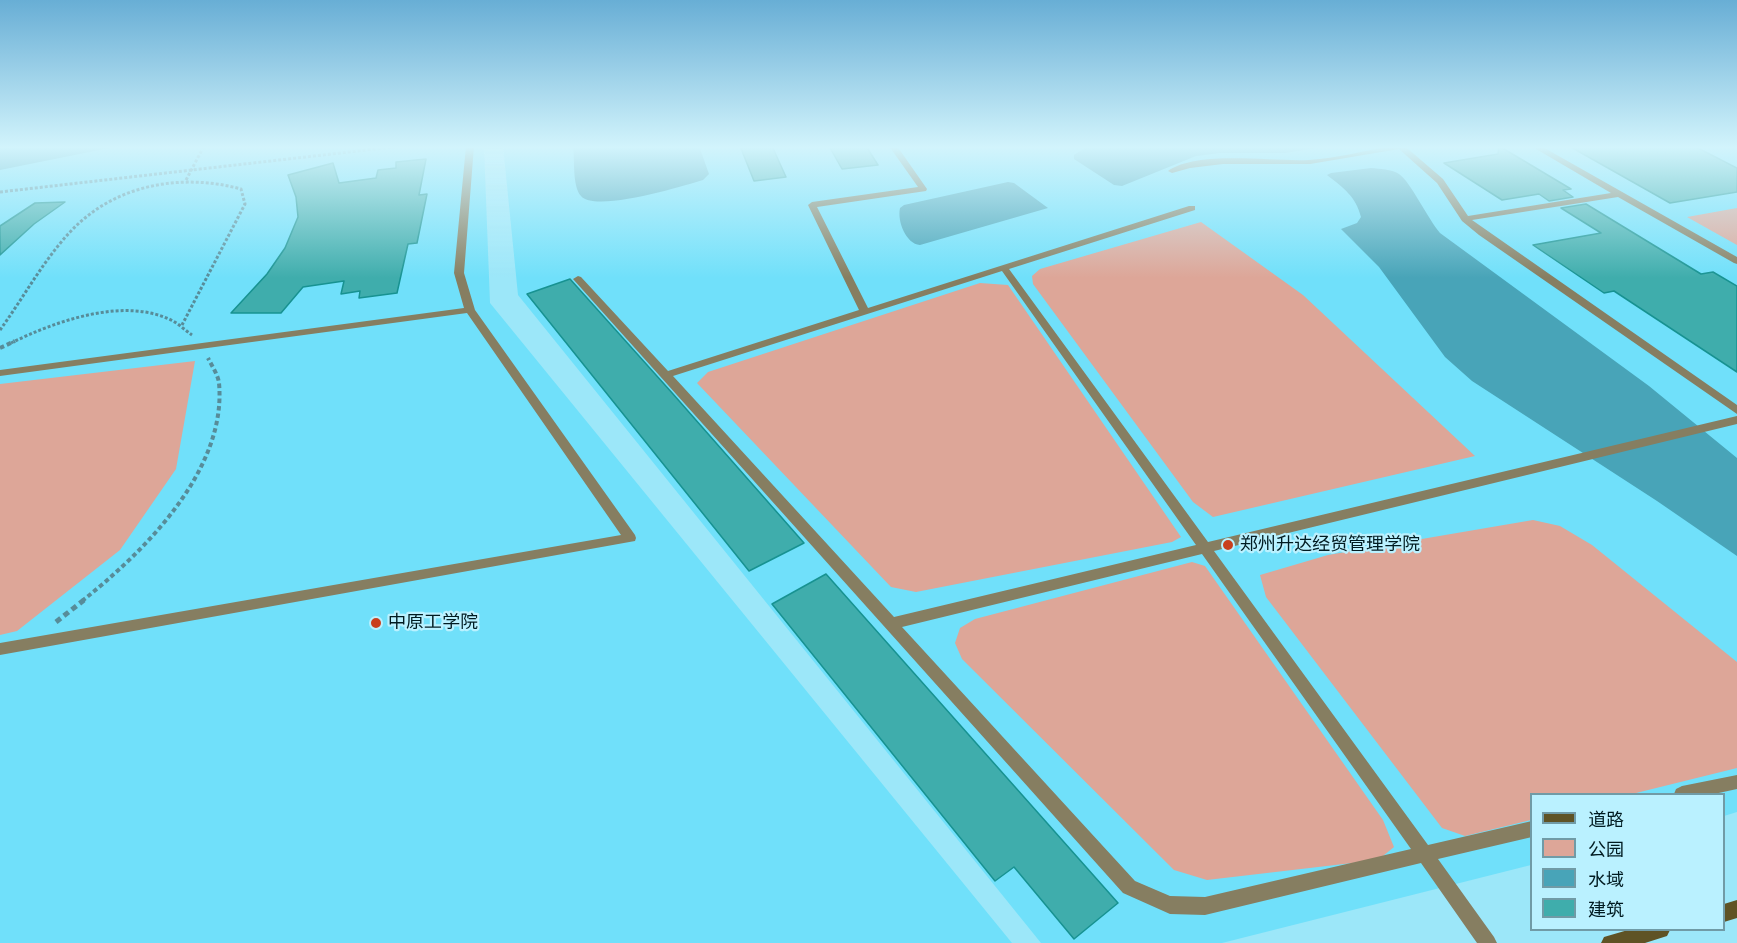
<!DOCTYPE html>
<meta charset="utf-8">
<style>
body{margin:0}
#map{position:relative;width:1737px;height:943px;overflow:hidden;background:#9ce7f9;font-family:"Work Sans","Noto Sans SC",sans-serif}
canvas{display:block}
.legend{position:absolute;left:1530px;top:793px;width:195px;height:138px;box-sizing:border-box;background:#baf1ff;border:2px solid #709ba6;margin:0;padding:8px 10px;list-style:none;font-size:18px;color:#001b21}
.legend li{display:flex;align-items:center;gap:12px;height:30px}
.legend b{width:30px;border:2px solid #709ba6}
</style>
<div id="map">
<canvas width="1737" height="943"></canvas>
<ul class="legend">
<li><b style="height:8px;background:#5f5325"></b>道路</li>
<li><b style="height:16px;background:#dda698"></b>公园</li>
<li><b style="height:16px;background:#48a4b8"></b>水域</li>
<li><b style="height:16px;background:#3fadac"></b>建筑</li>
</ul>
</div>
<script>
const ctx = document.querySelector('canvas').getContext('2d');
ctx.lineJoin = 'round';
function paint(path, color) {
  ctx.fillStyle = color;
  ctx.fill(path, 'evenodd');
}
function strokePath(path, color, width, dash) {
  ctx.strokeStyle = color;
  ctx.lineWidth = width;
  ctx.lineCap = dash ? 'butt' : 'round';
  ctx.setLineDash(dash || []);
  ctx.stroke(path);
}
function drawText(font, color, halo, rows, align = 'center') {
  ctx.font = font + ' "Work Sans","Noto Sans SC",sans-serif';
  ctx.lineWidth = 4.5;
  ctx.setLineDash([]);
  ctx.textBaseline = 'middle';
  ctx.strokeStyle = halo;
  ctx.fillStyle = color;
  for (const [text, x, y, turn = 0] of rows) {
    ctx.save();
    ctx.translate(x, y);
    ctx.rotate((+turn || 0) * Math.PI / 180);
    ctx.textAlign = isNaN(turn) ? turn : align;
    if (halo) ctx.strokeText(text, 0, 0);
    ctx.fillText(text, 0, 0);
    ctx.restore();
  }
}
paint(new Path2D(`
 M 0,146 L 484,146 L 490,303 L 1012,943 L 0,943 Z
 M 503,146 L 1737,146 L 1737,812 L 1724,816 L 1724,794 L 1532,794 L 1531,865 L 1222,943 L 1041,943 L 518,295 Z`), '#70e0fa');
paint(new Path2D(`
 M 1737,208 L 1737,245 L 1687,217 Z
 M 1201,222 L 1303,295 L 1475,456 L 1213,517 L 1193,502 L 1033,284 L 1032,276 L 1040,269 Z
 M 980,283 L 1008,285 L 1181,537 L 1172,542 L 916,592 L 891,587 L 697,383 L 708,372 Z
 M 195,361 L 176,469 L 120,550 L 17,631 L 0,635 L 0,384 Z
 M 1533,520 L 1560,526 L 1592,545 L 1737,662 L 1737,768 L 1632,794 L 1532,794 L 1531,820 L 1465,836 L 1442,828 L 1266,597 L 1260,575 L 1328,555 Z
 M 1192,562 L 1205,566 L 1383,820 L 1394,847 L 1378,860 L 1207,880 L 1174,870 L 962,659 L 955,643 L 960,628 L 975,619 Z`), '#dda698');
paint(new Path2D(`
 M 0,146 L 119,146 L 0,170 Z
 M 573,146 L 699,146 L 709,174 L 703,180 C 683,186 595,213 581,196 C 572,186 575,159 573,146 Z
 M 1088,146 L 1328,146 L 1285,153 L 1220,153 L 1196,156 L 1122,186 L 1114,185 L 1074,159 L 1074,155 Z
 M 1371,168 C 1380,169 1391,169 1399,174 C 1410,181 1428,219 1440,233 L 1649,386 L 1737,458 L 1737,556 L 1657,501 L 1472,381 L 1445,357 L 1379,267 L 1341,229 L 1357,223 L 1361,217 C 1356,197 1344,188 1327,175 L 1331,173 Z
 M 1008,182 L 1014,183 L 1048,208 L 920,245 C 906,244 897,221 900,208 L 904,205 Z`), '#48a4b8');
const building = new Path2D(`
 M 740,146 L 772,146 L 786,177 L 754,181 Z
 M 829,146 L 866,146 L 878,165 L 842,169 Z
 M 1499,146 L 1571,189 L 1563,190 L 1573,197 L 1549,201 L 1539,194 L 1502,200 L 1444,163 L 1498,154 Z
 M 1569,146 L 1694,146 L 1737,168 L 1737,192 L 1670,203 Z
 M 426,159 L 419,195 L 427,194 L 417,243 L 408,244 L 397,293 L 359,298 L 360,291 L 341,294 L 344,281 L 303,287 L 281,313 L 231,313 L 267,274 L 285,248 L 298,217 L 296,197 L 288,175 L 333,163 L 339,183 L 376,178 L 378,170 L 396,168 L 396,162 Z
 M 65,202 L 34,224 L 0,255 L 0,226 L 35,203 Z
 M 1586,204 L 1701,274 L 1713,272 L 1737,286 L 1737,372 L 1614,291 L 1604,293 L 1533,245 L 1601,233 L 1561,208 Z
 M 570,279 L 673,394 L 804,543 L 749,571 L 527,294 Z
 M 826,574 L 1118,903 L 1074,939 L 1014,867 L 995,881 L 772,604 Z`);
paint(building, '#3fadac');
strokePath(building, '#179291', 1.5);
strokePath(new Path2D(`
 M 186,180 L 204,146
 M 0,192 L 401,146
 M 0,330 C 24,297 44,259 72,230 C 116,184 182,173 241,189 L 245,204 L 182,325
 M 11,343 C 56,321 125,296 173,321 C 180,325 186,331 192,335`), '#578c99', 3, [3, 2]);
strokePath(new Path2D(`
 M 0,348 L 15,341
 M 82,601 C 144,552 227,470 219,383 C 218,375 212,366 208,358`), '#578c99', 4, [4.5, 3]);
strokePath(new Path2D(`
 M 56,622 L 84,600`), '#578c99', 5, [6, 4]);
paint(new Path2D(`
 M 466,146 L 474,146 L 464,273 L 475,310 L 635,535 L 636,538 L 635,541 L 0,655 L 0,643 L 621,535 L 467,313 L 0,376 L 0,370 L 464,308 L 454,273 Z
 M 889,146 L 897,146 L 927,189 L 926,191 L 817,207 L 868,308 L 1189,206 L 1195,206 L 1195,210 L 1009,269 L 1208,542 L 1737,416 L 1737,424 L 1214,551 L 1428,845 L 1532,821 L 1532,837 L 1438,859 L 1494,937 L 1497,943 L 1477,943 L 1421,863 L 1205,915 L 1170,914 L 1123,893 L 573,279 L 578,276 L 581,277 L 668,371 L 859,310 L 808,205 L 812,202 L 918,187 ZM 1002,271 L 1196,545 L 894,617 L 673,376 ZM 1202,554 L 1411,849 L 1205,897 L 1170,896 L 1135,881 L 902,627 Z
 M 1391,146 L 1410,146 L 1407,148 L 1443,179 L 1468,216 L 1611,193 L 1531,146 L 1541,146 L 1737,257 L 1737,264 L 1734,263 L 1618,197 L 1472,220 L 1737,405 L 1737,414 L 1479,235 L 1462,221 L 1437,183 L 1399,149 L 1310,164 L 1223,164 L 1190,168 L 1172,173 L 1168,171 C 1198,150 1272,162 1309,160 C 1337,158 1364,151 1391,146 Z
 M 1737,775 L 1737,789 L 1714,794 L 1674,794 L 1676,789 L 1682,786 Z`), '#867e61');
paint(new Path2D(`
 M 1737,900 L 1737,918 L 1724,922 L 1724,904 Z
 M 1628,930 L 1670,930 L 1667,936 L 1645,943 L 1601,943 L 1604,937 Z`), '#5f5325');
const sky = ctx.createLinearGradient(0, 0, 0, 278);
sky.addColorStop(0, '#68aed5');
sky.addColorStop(0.53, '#d2f4fc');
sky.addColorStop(1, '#d2f4fc00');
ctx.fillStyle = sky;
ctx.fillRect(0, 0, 1737, 278);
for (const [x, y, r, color] of [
 [1228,545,6,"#c93f1d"],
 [376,623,6,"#c93f1d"]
]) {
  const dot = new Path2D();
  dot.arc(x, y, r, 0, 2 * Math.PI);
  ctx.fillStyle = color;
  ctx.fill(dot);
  strokePath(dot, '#baf1ff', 2);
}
drawText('18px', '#001b21', '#baf1ff', [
 ["郑州升达经贸管理学院",1240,545],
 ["中原工学院",388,623]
], 'left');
</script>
